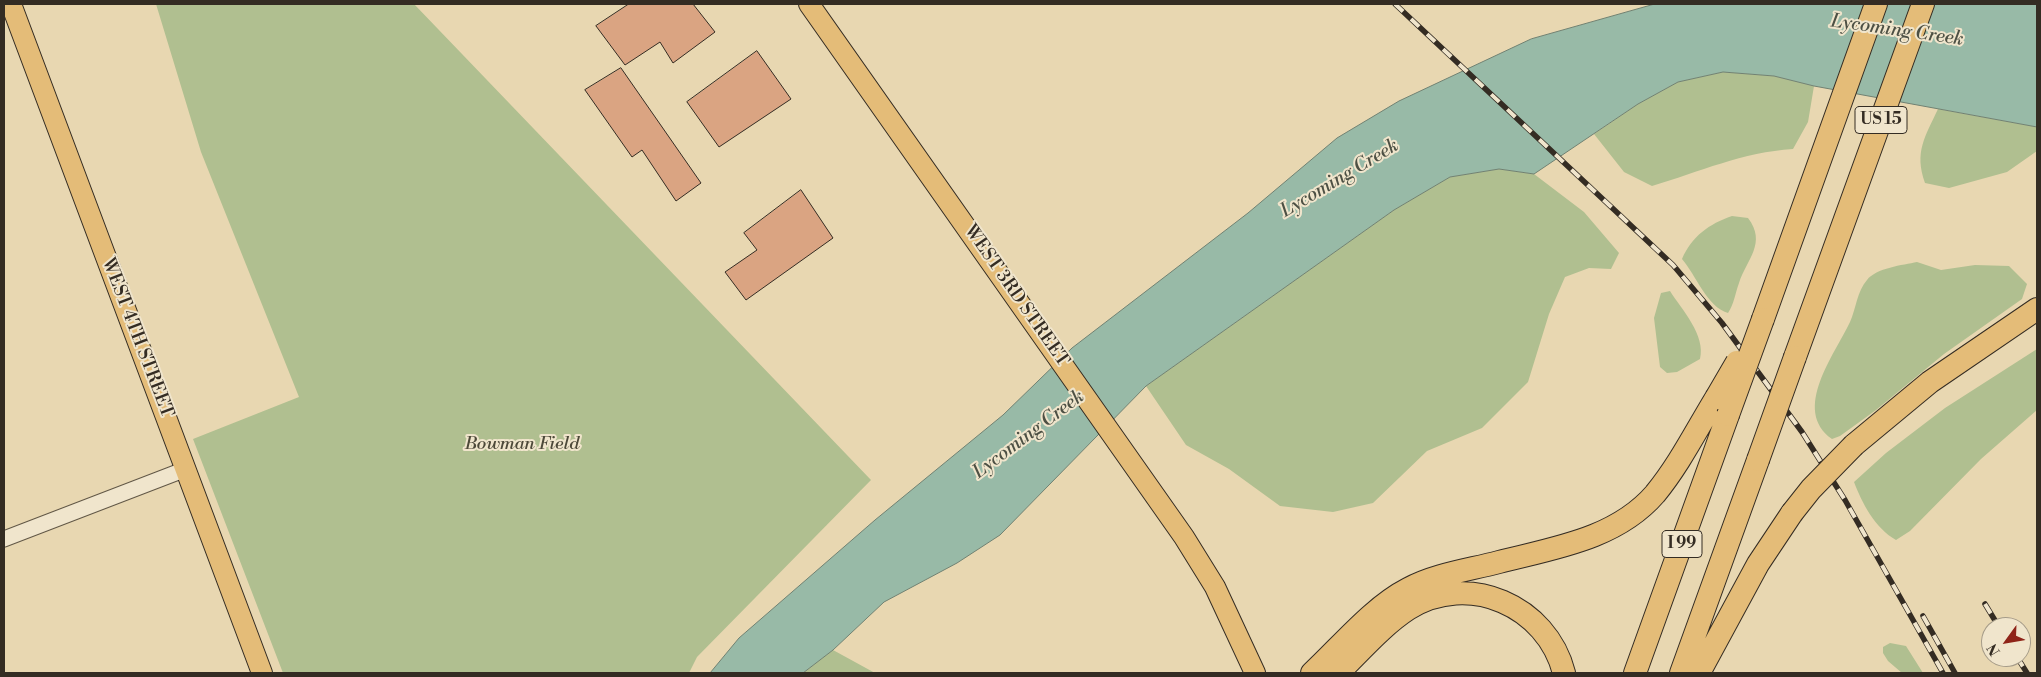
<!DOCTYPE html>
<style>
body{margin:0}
#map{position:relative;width:2041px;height:677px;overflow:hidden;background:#e8d7b1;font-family:"Libre Bodoni",serif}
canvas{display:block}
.frame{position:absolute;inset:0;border:5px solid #342c23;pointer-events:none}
.north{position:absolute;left:1981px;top:617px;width:50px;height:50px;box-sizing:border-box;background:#f0e5cc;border:1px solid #a59b88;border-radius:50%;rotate:238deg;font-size:14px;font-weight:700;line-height:20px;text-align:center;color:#342c23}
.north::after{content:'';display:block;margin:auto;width:18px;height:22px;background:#8f2418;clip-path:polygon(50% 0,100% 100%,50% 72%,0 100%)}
</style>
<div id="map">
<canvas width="2041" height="677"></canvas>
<div class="frame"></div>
<div class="north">N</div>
</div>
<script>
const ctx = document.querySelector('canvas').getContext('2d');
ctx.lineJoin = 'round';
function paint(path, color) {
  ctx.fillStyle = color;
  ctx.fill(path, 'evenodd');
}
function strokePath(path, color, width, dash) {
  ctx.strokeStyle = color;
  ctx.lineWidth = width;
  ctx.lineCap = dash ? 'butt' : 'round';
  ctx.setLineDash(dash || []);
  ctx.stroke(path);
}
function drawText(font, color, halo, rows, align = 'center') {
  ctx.font = font + ' "Libre Bodoni",serif';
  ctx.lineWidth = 4;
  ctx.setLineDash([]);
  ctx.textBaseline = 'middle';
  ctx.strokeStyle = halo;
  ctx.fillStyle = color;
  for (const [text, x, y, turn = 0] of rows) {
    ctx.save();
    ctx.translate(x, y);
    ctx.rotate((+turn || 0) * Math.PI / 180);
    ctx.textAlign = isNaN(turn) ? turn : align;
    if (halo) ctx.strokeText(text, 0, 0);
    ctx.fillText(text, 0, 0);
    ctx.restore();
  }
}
paint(new Path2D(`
 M 156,4 L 414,4 L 871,480 L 697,657 L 689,673 L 283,673 L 193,439 L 299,397 L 201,152 Z
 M 1723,72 L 1774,76 L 1814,86 L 1808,122 L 1793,149 C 1743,152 1699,172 1652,186 L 1624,172 L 1594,134 L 1638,104 L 1678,82 Z
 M 1938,109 L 2037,127 L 2037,151 L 2007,172 L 1949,188 L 1925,183 C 1914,152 1925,137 1938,109 Z
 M 1499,169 L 1534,174 L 1584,212 L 1619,253 L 1611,269 L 1589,268 L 1565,277 L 1549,314 L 1528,382 L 1482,428 L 1427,451 L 1373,503 L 1333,512 L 1280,506 L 1229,469 L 1186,445 L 1146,386 L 1394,210 L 1450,177 Z
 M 1732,216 L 1748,218 C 1767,243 1747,259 1739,283 C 1735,294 1734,304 1728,313 C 1707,307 1696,275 1682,259 C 1692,236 1709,224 1732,216 Z
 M 1917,262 L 1941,270 L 1975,265 L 2009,266 L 2027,284 L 2022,299 L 1944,354 L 1876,410 L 1840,436 L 1832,439 C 1791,410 1835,354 1850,322 C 1856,309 1857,291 1867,280 C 1876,268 1903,265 1917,262 Z
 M 1670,291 C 1682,310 1706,335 1700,359 L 1677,372 L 1667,373 L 1660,367 L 1654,318 L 1661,293 Z
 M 2037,349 L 2037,410 L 1981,459 L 1910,531 L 1896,540 C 1875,528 1862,503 1854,482 L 1886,453 L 1945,408 Z
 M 1890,643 L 1906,646 L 1923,673 L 1902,673 L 1888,661 L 1883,653 L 1883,647 Z
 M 833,650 L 875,673 L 803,673 Z`), '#b0bf90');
const water = new Path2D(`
 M 1655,4 L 2037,4 L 2037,127 L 1814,86 L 1774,76 L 1723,72 L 1678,82 L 1638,104 L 1534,174 L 1499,169 L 1450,177 L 1394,210 L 1146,386 L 1000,535 L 957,563 L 884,602 L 833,650 L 803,673 L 710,673 L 739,638 L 875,520 L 1003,415 L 1072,348 L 1248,213 L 1337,138 L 1399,101 L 1531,39 Z`);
paint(water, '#98baa7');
strokePath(water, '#708172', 1);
const building = new Path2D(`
 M 629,4 L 693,4 L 715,32 L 673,63 L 660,42 L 625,65 L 596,26 Z
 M 757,51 L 791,99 L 719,147 L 687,102 Z
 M 621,68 L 701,183 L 676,201 L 642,150 L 632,157 L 585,90 Z
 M 801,190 L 833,238 L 746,300 L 725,272 L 757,250 L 744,233 Z`);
paint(building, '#daa482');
strokePath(building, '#342c23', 1);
const minor = new Path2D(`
 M 4,539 L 186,469`);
const major = new Path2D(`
 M 11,4 L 262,673
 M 809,4 L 1184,537 L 1215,587 L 1255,673`);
const highway = new Path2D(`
 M 1763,319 L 1876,4
 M 1795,357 L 1923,4
 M 1854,445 L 1930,382 L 2037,309
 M 1312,673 C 1341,646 1373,607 1408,589 C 1436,574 1469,570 1499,562 C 1554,548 1616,539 1655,494 C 1679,465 1697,429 1716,398
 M 1338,673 C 1360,652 1382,626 1408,609 C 1469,571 1547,606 1564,673
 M 1635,673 L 1728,415
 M 1681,673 L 1758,460
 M 1699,673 L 1758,564 L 1792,513`);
strokePath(minor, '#615746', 17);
strokePath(major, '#342c23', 22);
strokePath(highway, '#342c23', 24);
strokePath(minor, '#f0e5cc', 15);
strokePath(major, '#e4bc78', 20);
strokePath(highway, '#e4bc78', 22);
const rail = new Path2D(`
 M 1395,4 L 1673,265 L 1722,323 L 1802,432 L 1845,500 L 1943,673
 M 1985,604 L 1999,627
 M 1923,616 L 1955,673
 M 2017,657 L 2027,673`);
strokePath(rail, '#342c23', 5.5);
strokePath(rail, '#f0e5cc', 4, [11]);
const highwayBridge = new Path2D(`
 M 1716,398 L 1737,362
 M 1728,415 L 1763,319
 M 1758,460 L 1795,357
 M 1792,513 L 1811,489 L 1854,445`);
strokePath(highwayBridge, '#342c23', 24, []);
strokePath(highwayBridge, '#e4bc78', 22);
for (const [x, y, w] of [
 [1881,120,52],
 [1682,544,40]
]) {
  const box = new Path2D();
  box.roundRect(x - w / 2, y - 13.5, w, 27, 4);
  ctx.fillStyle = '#f0e5cc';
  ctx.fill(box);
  strokePath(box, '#342c23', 1);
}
drawText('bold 16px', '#342c23', null, [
 ["US 15",1881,120],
 ["I 99",1682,544]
]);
drawText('18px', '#342c23', '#f0e5cc', [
 ["WEST 3RD STREET",1016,296,55],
 ["WEST 4TH STREET",137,338,69]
]);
drawText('italic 18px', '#4d4939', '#f0e5cc', [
 ["Bowman Field",522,445]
]);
drawText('italic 19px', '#4d5044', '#f0e5cc', [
 ["Lycoming Creek",1897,31,8],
 ["Lycoming Creek",1340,179,-31],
 ["Lycoming Creek",1029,435,-37]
]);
</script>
